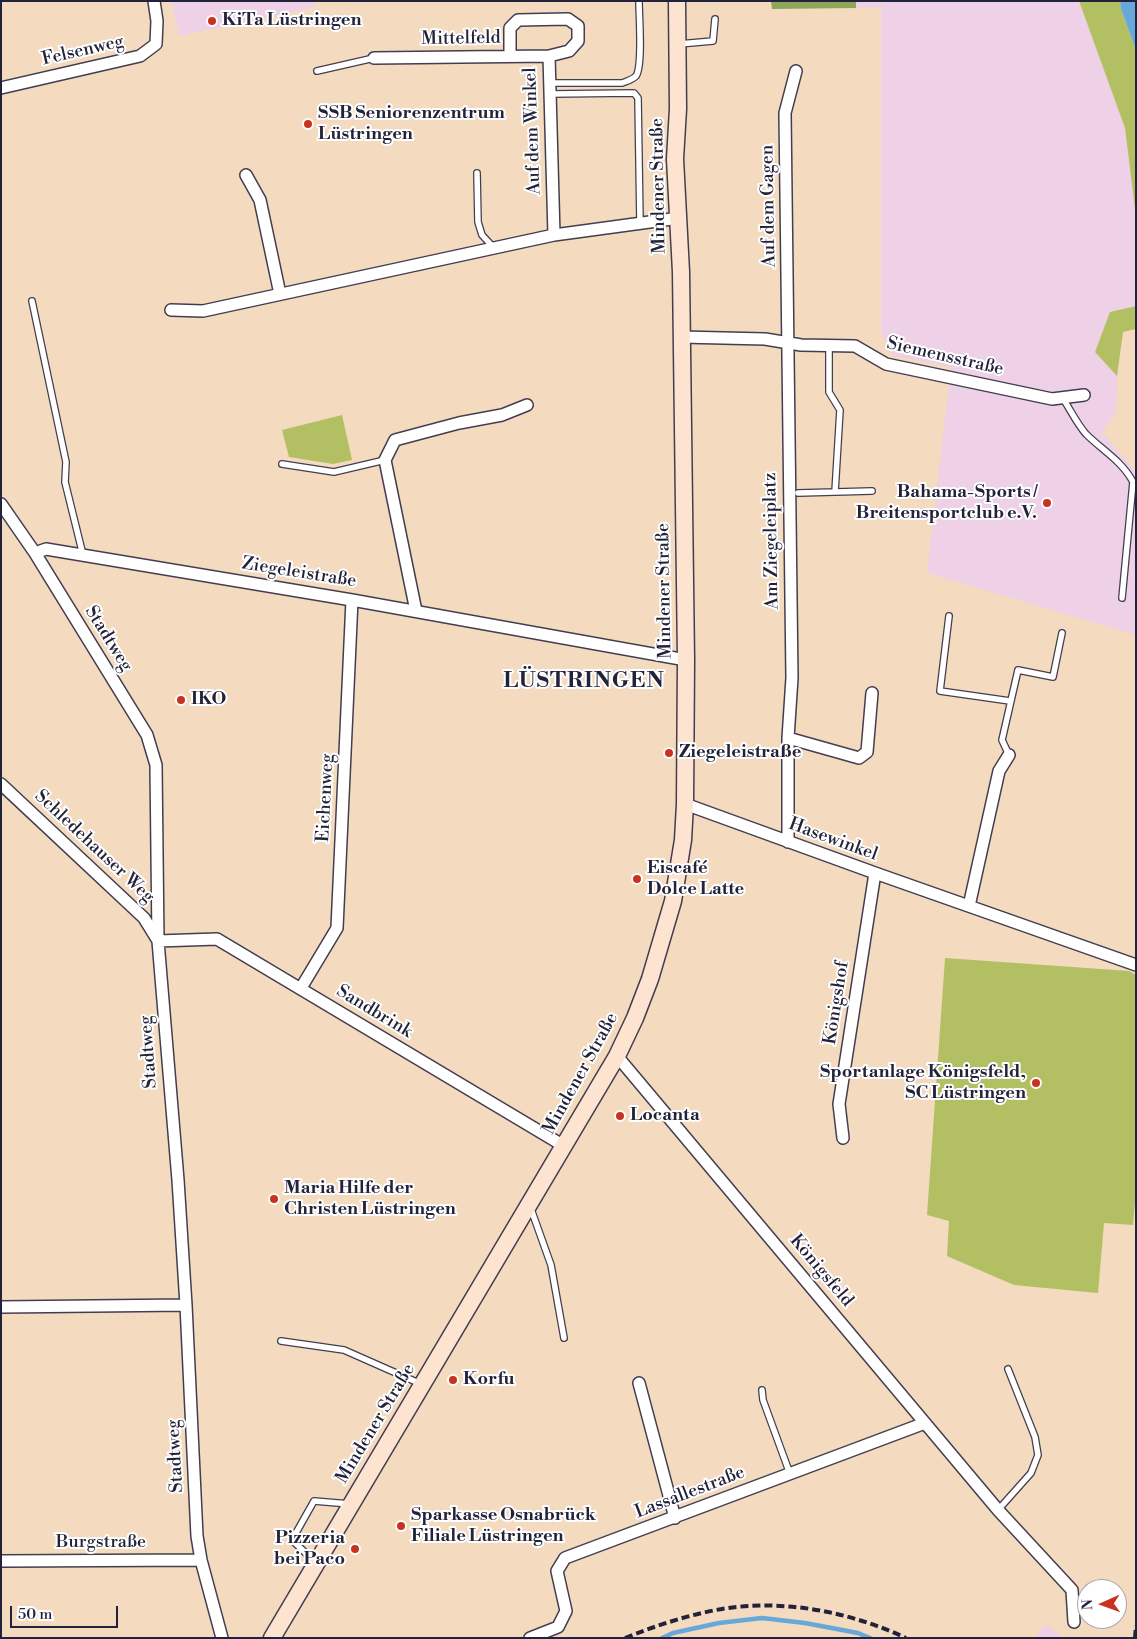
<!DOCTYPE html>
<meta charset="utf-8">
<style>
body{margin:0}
#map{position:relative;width:1137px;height:1639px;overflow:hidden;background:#f4dabe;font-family:"Libre Bodoni",serif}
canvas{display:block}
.frame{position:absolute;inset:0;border:2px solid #22223b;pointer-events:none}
.north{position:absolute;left:1077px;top:1579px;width:50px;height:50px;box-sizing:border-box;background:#fff;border:1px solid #a7a7b1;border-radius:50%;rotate:268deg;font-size:14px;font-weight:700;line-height:20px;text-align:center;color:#22223b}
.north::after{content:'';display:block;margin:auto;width:18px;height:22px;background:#c8321e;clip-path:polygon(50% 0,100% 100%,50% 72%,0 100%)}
.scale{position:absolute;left:10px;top:1606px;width:108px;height:22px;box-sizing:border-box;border:2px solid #22223b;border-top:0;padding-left:6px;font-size:15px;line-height:18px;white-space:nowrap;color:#22223b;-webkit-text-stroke:4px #fff;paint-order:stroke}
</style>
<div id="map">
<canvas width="1137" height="1639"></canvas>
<div class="frame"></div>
<div class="north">N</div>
<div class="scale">50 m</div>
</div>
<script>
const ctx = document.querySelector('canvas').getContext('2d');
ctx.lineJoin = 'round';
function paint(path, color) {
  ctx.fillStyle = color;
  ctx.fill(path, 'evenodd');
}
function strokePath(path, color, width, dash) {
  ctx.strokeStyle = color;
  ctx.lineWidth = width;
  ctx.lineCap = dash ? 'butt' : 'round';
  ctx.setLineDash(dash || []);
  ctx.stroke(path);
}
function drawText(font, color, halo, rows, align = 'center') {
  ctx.font = font + ' "Libre Bodoni",serif';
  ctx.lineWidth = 4;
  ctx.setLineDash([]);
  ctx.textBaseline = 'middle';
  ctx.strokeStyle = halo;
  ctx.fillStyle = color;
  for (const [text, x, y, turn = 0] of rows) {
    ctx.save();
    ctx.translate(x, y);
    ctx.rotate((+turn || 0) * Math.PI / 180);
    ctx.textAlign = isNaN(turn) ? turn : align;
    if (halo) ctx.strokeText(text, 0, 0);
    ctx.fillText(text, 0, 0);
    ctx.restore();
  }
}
paint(new Path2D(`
 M 171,1 L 314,1 L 316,7 L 179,36 Z
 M 856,1 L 1079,1 L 1125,128 L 1136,217 L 1136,306 L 1110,312 L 1095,352 L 1117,376 L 1116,412 L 1102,432 L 1136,472 L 1136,635 L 927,573 L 951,367 L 891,355 L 881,332 L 881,7 L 856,8 Z
 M 1046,1624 L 1057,1633 L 1063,1638 L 1035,1638 Z`), '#eed0e7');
paint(new Path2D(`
 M 1079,1 L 1120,1 L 1121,9 L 1136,50 L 1136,217 L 1125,128 Z
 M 1136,306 L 1136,329 L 1123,332 L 1117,376 L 1095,352 L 1110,312 Z
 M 342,415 L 352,460 L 333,464 L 289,457 L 282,430 Z
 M 945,958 L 1129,971 L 1136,975 L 1136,1191 L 1133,1225 L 1104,1223 L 1098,1293 L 1014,1285 L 947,1256 L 949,1221 L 927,1215 Z`), '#b2c063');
paint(new Path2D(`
 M 771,1 L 856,1 L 856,8 L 772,9 Z`), '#8da659');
paint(new Path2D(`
 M 1120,1 L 1136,1 L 1136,50 L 1121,9 Z`), '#66a8da');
strokePath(new Path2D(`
 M 662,1638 L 673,1633 L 719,1623 L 762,1618 L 805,1623 L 858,1633 L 870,1638`), '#66a8da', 4.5);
const lane = new Path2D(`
 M 679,44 L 713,41 L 715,19
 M 317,71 L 374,58
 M 549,83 L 622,83 C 627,81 632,80 636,76 C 643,66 639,16 639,1
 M 550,94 L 634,93 L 638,98 L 640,223
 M 477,173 L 478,222 L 482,235 L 494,248
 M 32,301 L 66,462 L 65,482 L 83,555
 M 1062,397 C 1070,409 1077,424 1086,434 C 1102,450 1122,461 1133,482 L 1122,598
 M 282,464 L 334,472 L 385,460
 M 835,492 L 872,491
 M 798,493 L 835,492 L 840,410 L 829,392 L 829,346
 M 949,616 L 940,691 L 1010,701
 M 1009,755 L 1002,740 L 1018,670 L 1053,677 L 1062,633
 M 531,1209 L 551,1265 L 564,1338
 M 281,1341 L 344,1350 L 421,1384
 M 762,1390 L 763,1400 L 790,1474
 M 998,1510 L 1031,1473 L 1038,1455 L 1035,1437 L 1008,1369
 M 315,1562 L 292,1540 L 314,1501 L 350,1504`);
const street = new Path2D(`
 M 549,56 L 554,235
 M 374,58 L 549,56 L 569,51 L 578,41 L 578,26 L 568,19 L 518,20 L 510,28 L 510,56
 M 1,88 L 140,56 L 156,44 L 157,21 L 154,1
 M 246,175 L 260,200 L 280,294
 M 171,310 L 203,311 L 554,235 L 679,218
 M 681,337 L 765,339 L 801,345 L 855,346 L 886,364 L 1052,399 L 1084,395
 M 1,504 L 35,553 L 147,735 L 156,765 L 158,941 L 178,1180 L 186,1305 L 197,1536 L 201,1560 L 222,1638
 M 35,553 L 46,549 L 352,600 L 686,660
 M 416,611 L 385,460 L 395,440 L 459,423 L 502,415 L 527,405
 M 788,738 L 859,758 L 867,752 L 872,693
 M 1,784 L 144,918 L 157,939
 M 685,804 L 875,873 L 1136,965
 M 788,842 L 788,738 L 792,678 L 785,113 L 796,71
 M 969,906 L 999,771 L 1009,755
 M 158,941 L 217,939 L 564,1146
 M 301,988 L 337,928 L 352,600
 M 617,1056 L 998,1510 L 1072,1590 L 1074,1622
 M 843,1138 L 839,1104 L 875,873
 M 1,1307 L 186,1305
 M 639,1383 L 675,1518
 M 1,1561 L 201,1560
 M 530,1638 L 558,1627 L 566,1611 L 557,1571 L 565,1558 L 925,1423`);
const secondary = new Path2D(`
 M 272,1638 L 617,1056 L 635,1018 L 650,979 L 673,901 L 683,840 L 685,804 L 686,660 L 681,272 L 675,159 L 678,109 L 677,1`);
strokePath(lane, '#423e4f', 8);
strokePath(street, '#423e4f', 14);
strokePath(secondary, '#423e4f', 19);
strokePath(lane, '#fff', 5.5);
strokePath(street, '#fff', 11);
strokePath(secondary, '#fde4d1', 16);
strokePath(new Path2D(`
 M 625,1638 C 655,1626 685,1616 716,1610 C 780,1598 848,1611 906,1638
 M 1135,1638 L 1136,1626`), '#22223b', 4, [8, 4]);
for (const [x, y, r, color] of [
 [212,21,5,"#c8321e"],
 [308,124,5,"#c8321e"],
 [1047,503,5,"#c8321e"],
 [181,700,5,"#c8321e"],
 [669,753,5,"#c8321e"],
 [637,879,5,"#c8321e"],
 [1036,1083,5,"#c8321e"],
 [620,1116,5,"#c8321e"],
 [274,1199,5,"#c8321e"],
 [453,1380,5,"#c8321e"],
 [401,1526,5,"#c8321e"],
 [355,1549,5,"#c8321e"]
]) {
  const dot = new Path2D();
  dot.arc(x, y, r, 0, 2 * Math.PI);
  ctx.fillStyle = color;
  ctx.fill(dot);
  strokePath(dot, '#fff', 2);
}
drawText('bold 18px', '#22223b', '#fff', [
 ["KiTa Lüstringen",222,21],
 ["SSB Seniorenzentrum",318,114],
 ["Lüstringen",318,135],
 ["Bahama-Sports /",1037,493,"right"],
 ["Breitensportclub e.V.",1037,514,"right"],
 ["IKO",191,700],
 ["Ziegeleistraße",679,753],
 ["Eiscafé",647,869],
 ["Dolce Latte",647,890],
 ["Sportanlage Königsfeld,",1026,1073,"right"],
 ["SC Lüstringen",1026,1094,"right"],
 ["Locanta",630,1116],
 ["Maria Hilfe der",284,1189],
 ["Christen Lüstringen",284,1210],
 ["Korfu",463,1380],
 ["Sparkasse Osnabrück",411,1516],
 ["Filiale Lüstringen",411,1537],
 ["Pizzeria",345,1539,"right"],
 ["bei Paco",345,1560,"right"]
], 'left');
drawText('18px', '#22223b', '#fff', [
 ["Mittelfeld",461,39,-1],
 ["Felsenweg",83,51,-13],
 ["Auf dem Winkel",533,131,-92],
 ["Mindener Straße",659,186,-91],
 ["Auf dem Gagen",769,206,-91],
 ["Siemensstraße",945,357,13],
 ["Am Ziegeleiplatz",772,541,-91],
 ["Ziegeleistraße",299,573,9],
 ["Mindener Straße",665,591,-91],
 ["Stadtweg",108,639,58],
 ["Eichenweg",326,798,-87],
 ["Hasewinkel",833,840,20],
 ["Schledehauser Weg",94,847,43],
 ["Königshof",837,1003,-81],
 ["Sandbrink",374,1012,31],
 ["Stadtweg",149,1052,-94],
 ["Mindener Straße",581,1074,-61],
 ["Königsfeld",821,1271,50],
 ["Mindener Straße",376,1424,-59],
 ["Stadtweg",176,1456,-93],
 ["Lassallestraße",690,1493,-21],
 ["Burgstraße",101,1543]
]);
ctx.letterSpacing = '1px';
drawText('bold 22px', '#22223b', '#fff', [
 ["LÜSTRINGEN",584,682]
]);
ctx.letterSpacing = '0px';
</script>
